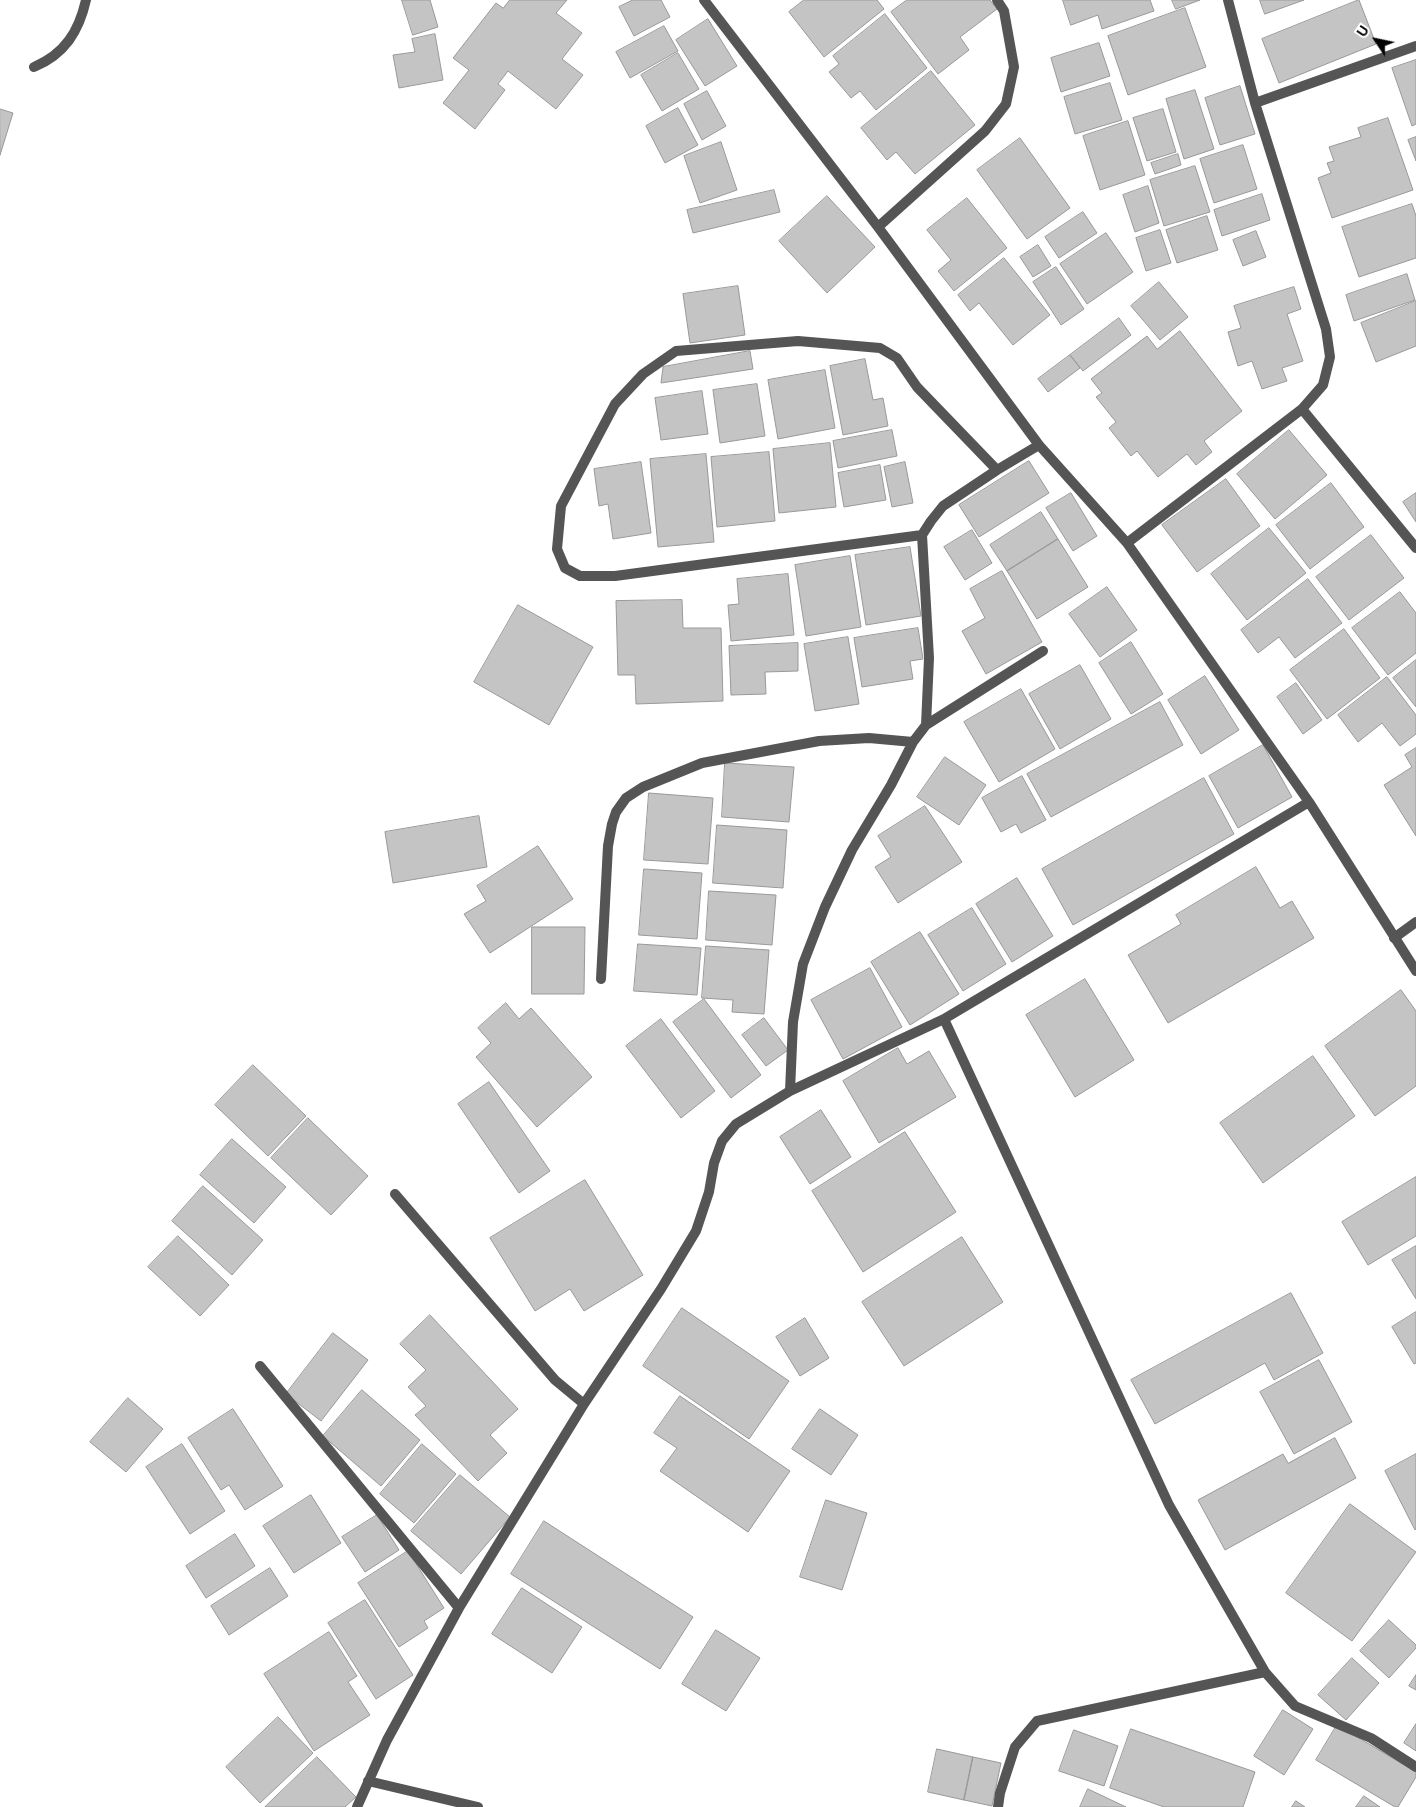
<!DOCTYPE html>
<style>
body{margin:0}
#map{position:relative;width:1416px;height:1807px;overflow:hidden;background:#fff;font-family:Figtree,sans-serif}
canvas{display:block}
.north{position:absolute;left:1351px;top:15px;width:50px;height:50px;-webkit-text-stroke:4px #fff;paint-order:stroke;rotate:304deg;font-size:14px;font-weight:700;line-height:20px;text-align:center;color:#000}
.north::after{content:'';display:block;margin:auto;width:18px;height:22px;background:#000;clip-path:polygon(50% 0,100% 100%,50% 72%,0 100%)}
</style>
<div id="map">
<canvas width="1416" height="1807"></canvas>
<div class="north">U</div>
</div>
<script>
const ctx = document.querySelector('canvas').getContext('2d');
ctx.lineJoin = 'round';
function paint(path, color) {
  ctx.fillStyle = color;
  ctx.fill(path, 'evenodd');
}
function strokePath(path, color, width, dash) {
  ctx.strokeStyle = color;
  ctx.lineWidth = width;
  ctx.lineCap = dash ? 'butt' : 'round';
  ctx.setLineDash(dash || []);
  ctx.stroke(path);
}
const building = new Path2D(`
 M 402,0 L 430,0 L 438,27 L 413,35 Z
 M 510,0 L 567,0 L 556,13 L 582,33 L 562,59 L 583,75 L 556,109 L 508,71 L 498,84 L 505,90 L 475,129 L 443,103 L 469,70 L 453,58 L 496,3 L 503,8 Z
 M 633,0 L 661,0 L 670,17 L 634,36 L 619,7 Z
 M 804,0 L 877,0 L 884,9 L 824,57 L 789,12 Z
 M 907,0 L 990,0 L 997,9 L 960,37 L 969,50 L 938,74 L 891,12 Z
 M 1063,0 L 1150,0 L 1154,11 L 1102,29 L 1098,15 L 1071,25 Z
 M 1172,0 L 1200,0 L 1176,9 Z
 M 1260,0 L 1304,0 L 1265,14 Z
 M 1359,0 L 1376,44 L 1279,83 L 1262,39 Z
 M 1185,8 L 1206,67 L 1128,95 L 1108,36 Z
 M 885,14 L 927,68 L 876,110 L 860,91 L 851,98 L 829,72 L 839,64 L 833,56 Z
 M 708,19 L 737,66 L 705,86 L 676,40 Z
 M 664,26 L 678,51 L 630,78 L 616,52 Z
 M 435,34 L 443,80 L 399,88 L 393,55 L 415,52 L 412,39 Z
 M 1099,43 L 1110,76 L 1061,92 L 1051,58 Z
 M 678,53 L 699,89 L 662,111 L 641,75 Z
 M 1416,60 L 1416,124 L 1412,126 L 1392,68 Z
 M 931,71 L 975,125 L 915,174 L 896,152 L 887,160 L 861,128 Z
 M 1110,83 L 1122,120 L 1075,134 L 1064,97 Z
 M 1240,86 L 1255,134 L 1220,145 L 1205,98 Z
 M 1195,90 L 1214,149 L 1184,159 L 1166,99 Z
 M 707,91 L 726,126 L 702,140 L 684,104 Z
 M 678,108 L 698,145 L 665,163 L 646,126 Z
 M 0,109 L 13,113 L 0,155 Z
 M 1163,109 L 1176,152 L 1147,161 L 1133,118 Z
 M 1388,118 L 1413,190 L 1332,218 L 1318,178 L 1331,173 L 1327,163 L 1334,161 L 1329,147 L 1361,137 L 1358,128 Z
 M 1128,121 L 1145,175 L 1100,190 L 1083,136 Z
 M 1416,137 L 1416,161 L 1408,140 Z
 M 1020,138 L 1070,208 L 1027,239 L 977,170 Z
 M 721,142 L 737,190 L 700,203 L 684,156 Z
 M 1243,145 L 1257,189 L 1214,203 L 1200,159 Z
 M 1178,154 L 1181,165 L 1155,174 L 1151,163 Z
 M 1195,166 L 1210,212 L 1164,226 L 1150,180 Z
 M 1148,186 L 1159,223 L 1135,232 L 1123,195 Z
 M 774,190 L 780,212 L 693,233 L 687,210 Z
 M 1262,194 L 1270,220 L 1222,236 L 1214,210 Z
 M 827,196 L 875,247 L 827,293 L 779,241 Z
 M 967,198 L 1007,248 L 954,291 L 938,271 L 951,260 L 927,230 Z
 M 1412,204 L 1416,216 L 1416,258 L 1359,277 L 1342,227 Z
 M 1083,212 L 1097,233 L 1059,258 L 1045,237 Z
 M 1207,216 L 1218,250 L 1177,263 L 1166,230 Z
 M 1160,230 L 1171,263 L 1146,271 L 1136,238 Z
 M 1256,231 L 1266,257 L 1243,266 L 1233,240 Z
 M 1106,233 L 1133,272 L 1087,304 L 1060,264 Z
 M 1038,245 L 1051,266 L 1033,277 L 1020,257 Z
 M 1004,258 L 1050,315 L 1013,345 L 979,303 L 970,311 L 958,295 Z
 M 1056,267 L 1084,309 L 1061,325 L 1033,282 Z
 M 1407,274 L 1415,300 L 1354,321 L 1346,295 Z
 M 1159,282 L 1188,317 L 1160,340 L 1131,306 Z
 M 738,286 L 745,335 L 690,343 L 683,294 Z
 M 1294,287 L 1301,309 L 1287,314 L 1303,361 L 1282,368 L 1287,381 L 1262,389 L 1252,361 L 1238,366 L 1228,332 L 1241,328 L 1234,306 Z
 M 1416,301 L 1416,346 L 1376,362 L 1361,323 Z
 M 1119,318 L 1131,335 L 1083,371 L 1070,355 Z
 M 1180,331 L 1242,411 L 1204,441 L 1212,452 L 1196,465 L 1187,454 L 1158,477 L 1137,451 L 1131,456 L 1109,428 L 1116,422 L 1096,397 L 1102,393 L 1091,379 L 1147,336 L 1157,349 Z
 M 750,351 L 753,369 L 661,383 L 663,367 Z
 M 1070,355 L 1080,368 L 1048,392 L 1038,379 Z
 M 865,359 L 873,400 L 883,398 L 888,426 L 843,435 L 830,366 Z
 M 825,370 L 835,428 L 778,439 L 768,380 Z
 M 757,384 L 765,436 L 720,443 L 713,390 Z
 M 702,391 L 708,434 L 661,440 L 655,398 Z
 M 892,430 L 897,456 L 838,468 L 833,441 Z
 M 1289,430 L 1327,475 L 1275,519 L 1237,474 Z
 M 830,443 L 836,507 L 779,513 L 773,449 Z
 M 769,452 L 775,521 L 717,527 L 711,457 Z
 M 706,454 L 714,542 L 658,547 L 650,459 Z
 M 1029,461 L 1049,493 L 979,537 L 959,505 Z
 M 641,462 L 651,533 L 613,539 L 608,504 L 599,506 L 594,469 Z
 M 905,462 L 913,503 L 892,507 L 884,467 Z
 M 880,465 L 886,500 L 844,507 L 838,473 Z
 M 1226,479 L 1260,526 L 1197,572 L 1162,525 Z
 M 1331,483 L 1364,527 L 1310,569 L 1276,525 Z
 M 1071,493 L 1097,536 L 1073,551 L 1046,508 Z
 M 1416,493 L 1416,522 L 1403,502 Z
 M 1041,512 L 1058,539 L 1007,571 L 990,545 Z
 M 1269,528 L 1306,573 L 1247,620 L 1211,574 Z
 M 972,530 L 992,563 L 965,580 L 944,547 Z
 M 1371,535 L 1404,578 L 1349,620 L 1316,577 Z
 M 1058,539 L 1088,587 L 1037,619 L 1007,571 Z
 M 910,547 L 921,616 L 866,625 L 855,555 Z
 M 850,556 L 861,627 L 806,636 L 795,565 Z
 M 1002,571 L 1042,642 L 986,674 L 962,631 L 985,618 L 970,589 Z
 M 788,574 L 794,635 L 731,641 L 728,605 L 739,604 L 737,579 Z
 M 1308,579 L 1342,623 L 1295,658 L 1279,637 L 1258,653 L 1241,630 Z
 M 1107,587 L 1137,630 L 1100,657 L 1069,614 Z
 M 1400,592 L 1416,613 L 1416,653 L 1388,675 L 1352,628 Z
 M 682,600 L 683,628 L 721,628 L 723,701 L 636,704 L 635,675 L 618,675 L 616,601 Z
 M 518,605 L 593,647 L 549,725 L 474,682 Z
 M 918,628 L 923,659 L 910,661 L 913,679 L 862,687 L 854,638 Z
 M 1344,629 L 1380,678 L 1327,719 L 1290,670 Z
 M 848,637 L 859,704 L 815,711 L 804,644 Z
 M 1131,642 L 1163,694 L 1131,714 L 1099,663 Z
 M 798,643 L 798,671 L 765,672 L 766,694 L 731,695 L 729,646 Z
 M 1416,660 L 1416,707 L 1393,678 Z
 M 1080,665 L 1111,719 L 1060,749 L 1029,694 Z
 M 1205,676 L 1239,730 L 1201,754 L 1168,700 Z
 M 1387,677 L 1416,715 L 1416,734 L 1400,746 L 1382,723 L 1358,742 L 1338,715 Z
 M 1296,683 L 1322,720 L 1303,734 L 1277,697 Z
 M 1021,689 L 1055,749 L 999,782 L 964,722 Z
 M 1160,702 L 1183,745 L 1051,817 L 1027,774 Z
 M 1263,745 L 1292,797 L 1238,828 L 1209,776 Z
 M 1416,748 L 1416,836 L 1384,785 L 1412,767 L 1405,755 Z
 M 945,757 L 986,785 L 959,825 L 917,797 Z
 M 725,763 L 794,767 L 789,822 L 722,817 Z
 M 1022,776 L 1046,820 L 1021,833 L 1016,824 L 1001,832 L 982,798 Z
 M 1204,778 L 1234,834 L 1073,925 L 1042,869 Z
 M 649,793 L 713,798 L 708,864 L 644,860 Z
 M 925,806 L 962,862 L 898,903 L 875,867 L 891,857 L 878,836 Z
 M 479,816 L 487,867 L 393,883 L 385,832 Z
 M 717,825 L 787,830 L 783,888 L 713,883 Z
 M 538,846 L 573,899 L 490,953 L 464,914 L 486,901 L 477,886 Z
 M 1256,867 L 1280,908 L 1292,901 L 1314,938 L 1168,1023 L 1128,955 L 1181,924 L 1176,915 Z
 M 644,869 L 702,873 L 697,939 L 639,935 Z
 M 1017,878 L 1053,936 L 1012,962 L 976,904 Z
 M 709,891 L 776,895 L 772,945 L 706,940 Z
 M 972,908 L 1006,964 L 963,991 L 928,935 Z
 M 532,927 L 585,927 L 584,994 L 532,994 Z
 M 920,932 L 959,994 L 910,1025 L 871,962 Z
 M 638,944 L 701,948 L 697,995 L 634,991 Z
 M 706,946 L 769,950 L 764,1014 L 732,1012 L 733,1000 L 702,998 Z
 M 870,968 L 902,1027 L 843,1059 L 811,1000 Z
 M 1085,979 L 1134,1060 L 1075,1097 L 1026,1015 Z
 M 1401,990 L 1416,1011 L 1416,1086 L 1375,1116 L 1325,1046 Z
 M 704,999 L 761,1075 L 731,1098 L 673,1022 Z
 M 506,1003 L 519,1019 L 531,1008 L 592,1077 L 537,1127 L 476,1057 L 491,1043 L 478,1028 Z
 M 764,1018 L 788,1050 L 766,1066 L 742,1035 Z
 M 661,1019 L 715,1091 L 681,1118 L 626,1046 Z
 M 898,1048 L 907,1064 L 929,1051 L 956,1097 L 879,1143 L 843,1081 Z
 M 1313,1056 L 1355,1116 L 1263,1183 L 1220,1123 Z
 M 253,1065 L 306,1116 L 268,1156 L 215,1105 Z
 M 489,1082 L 550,1171 L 519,1193 L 458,1104 Z
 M 821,1110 L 851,1157 L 810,1184 L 780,1137 Z
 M 308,1118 L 368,1176 L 331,1215 L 271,1158 Z
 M 905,1132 L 956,1212 L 863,1272 L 812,1191 Z
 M 232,1139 L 286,1187 L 254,1223 L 200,1175 Z
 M 1416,1177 L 1416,1236 L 1368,1265 L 1342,1222 Z
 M 585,1180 L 643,1275 L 584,1311 L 570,1289 L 535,1311 L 490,1238 Z
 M 203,1186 L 263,1240 L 232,1275 L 172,1221 Z
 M 178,1236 L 229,1285 L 200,1316 L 148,1267 Z
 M 962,1237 L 1003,1302 L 904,1366 L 862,1302 Z
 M 1416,1246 L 1416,1299 L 1392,1260 Z
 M 1291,1293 L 1323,1353 L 1274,1380 L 1265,1363 L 1155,1424 L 1131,1380 Z
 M 682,1308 L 789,1381 L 749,1439 L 643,1366 Z
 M 1416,1312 L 1416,1363 L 1414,1364 L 1392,1327 Z
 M 430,1315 L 518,1409 L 490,1435 L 507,1453 L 478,1481 L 415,1415 L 426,1406 L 408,1387 L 426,1370 L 400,1344 Z
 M 805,1318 L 829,1358 L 800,1376 L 776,1337 Z
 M 333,1333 L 368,1360 L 321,1421 L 286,1394 Z
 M 1319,1360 L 1352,1422 L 1294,1454 L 1260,1392 Z
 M 362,1390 L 420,1440 L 381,1486 L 323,1436 Z
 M 680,1396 L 790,1471 L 748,1532 L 660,1471 L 677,1448 L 654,1433 Z
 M 128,1398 L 163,1429 L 126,1472 L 90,1442 Z
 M 233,1409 L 283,1486 L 245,1510 L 229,1485 L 221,1490 L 188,1438 Z
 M 820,1409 L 858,1435 L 831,1475 L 792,1449 Z
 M 1335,1438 L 1356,1478 L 1225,1550 L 1198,1500 L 1283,1454 L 1288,1463 Z
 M 182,1444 L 225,1511 L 190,1534 L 146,1467 Z
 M 422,1444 L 456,1474 L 414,1523 L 380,1494 Z
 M 1416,1454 L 1416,1529 L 1415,1530 L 1385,1471 Z
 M 460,1475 L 510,1517 L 461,1574 L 411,1531 Z
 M 311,1495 L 341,1543 L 294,1573 L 263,1526 Z
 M 826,1500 L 867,1513 L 842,1590 L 800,1577 Z
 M 1350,1504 L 1416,1552 L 1352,1641 L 1286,1593 Z
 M 377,1515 L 399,1550 L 365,1572 L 342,1537 Z
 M 544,1521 L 693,1617 L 660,1669 L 511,1574 Z
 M 235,1534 L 255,1566 L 206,1598 L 186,1566 Z
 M 408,1551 L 444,1608 L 424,1621 L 428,1628 L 399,1647 L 358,1583 Z
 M 270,1568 L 288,1596 L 229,1635 L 211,1606 Z
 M 522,1588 L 582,1627 L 552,1673 L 492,1634 Z
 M 365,1600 L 413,1675 L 376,1699 L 328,1623 Z
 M 1389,1620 L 1416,1645 L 1416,1648 L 1389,1678 L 1360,1651 Z
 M 716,1630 L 760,1658 L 726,1711 L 682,1684 Z
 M 329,1632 L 357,1676 L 348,1682 L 370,1715 L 314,1751 L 264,1674 Z
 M 1352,1658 L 1379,1683 L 1346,1720 L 1318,1695 Z
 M 1416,1675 L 1416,1690 L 1409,1686 Z
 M 1283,1710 L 1313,1729 L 1284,1775 L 1254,1756 Z
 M 278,1717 L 313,1753 L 260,1803 L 226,1767 Z
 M 1416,1724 L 1416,1751 L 1404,1743 Z
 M 1337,1725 L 1416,1772 L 1416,1777 L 1398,1807 L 1395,1807 L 1316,1760 Z
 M 1131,1729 L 1255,1772 L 1243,1807 L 1164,1807 L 1110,1788 Z
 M 1074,1730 L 1118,1746 L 1104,1786 L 1059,1771 Z
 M 937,1749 L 973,1757 L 964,1800 L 928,1792 Z
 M 317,1757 L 356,1797 L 345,1807 L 265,1807 Z
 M 973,1757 L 1001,1763 L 992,1806 L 964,1800 Z
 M 1088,1789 L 1126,1807 L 1080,1807 Z
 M 1364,1796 L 1380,1807 L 1356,1807 Z
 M 1296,1801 L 1305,1807 L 1292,1807 Z`);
paint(building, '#c4c4c4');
strokePath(building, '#999', 1);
strokePath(new Path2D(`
 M 1394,938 L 1416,922`), '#555', 10);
strokePath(new Path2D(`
 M 704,0 L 878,227 L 1039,445 L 1127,543 L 1309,802 L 1416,971
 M 34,67 C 65,54 79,31 86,0
 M 1255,103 L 1416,46
 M 878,227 L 985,131 L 1006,104 L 1014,67 L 1004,11 L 997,0
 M 1302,409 L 1416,548
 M 922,535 L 615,576 L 580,576 L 565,568 L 557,549 L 561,506 L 615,404 L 643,374 L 676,351 L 798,341 L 880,348 L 897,358 L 917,387 L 997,470
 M 1127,543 L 1302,409 L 1323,385 L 1330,357 L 1326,329 L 1255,103 L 1228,0
 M 926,725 L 1043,651
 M 601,979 L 608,846 L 612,824 L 616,812 L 626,798 L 643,787 L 702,763 L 819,741 L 869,738 L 913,742
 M 944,1019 L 1169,1505 L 1265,1672 L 1295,1706 L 1371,1738 L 1416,1767
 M 790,1091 L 944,1019 L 1309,802
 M 395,1194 L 555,1380 L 584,1404
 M 260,1366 L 459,1608
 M 368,1781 L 478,1807
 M 357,1807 L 387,1740 L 459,1608 L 584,1404 L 661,1289 L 696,1231 L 709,1192 L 714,1163 L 722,1141 L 736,1124 L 790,1091 L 793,1022 L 803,964 L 825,907 L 852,850 L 891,785 L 913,742 L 926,725 L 929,658 L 922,535 L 931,521 L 943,506 L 997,470 L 1039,445
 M 998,1807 L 1000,1793 L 1015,1747 L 1037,1721 L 1265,1672`), '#555', 10);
</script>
